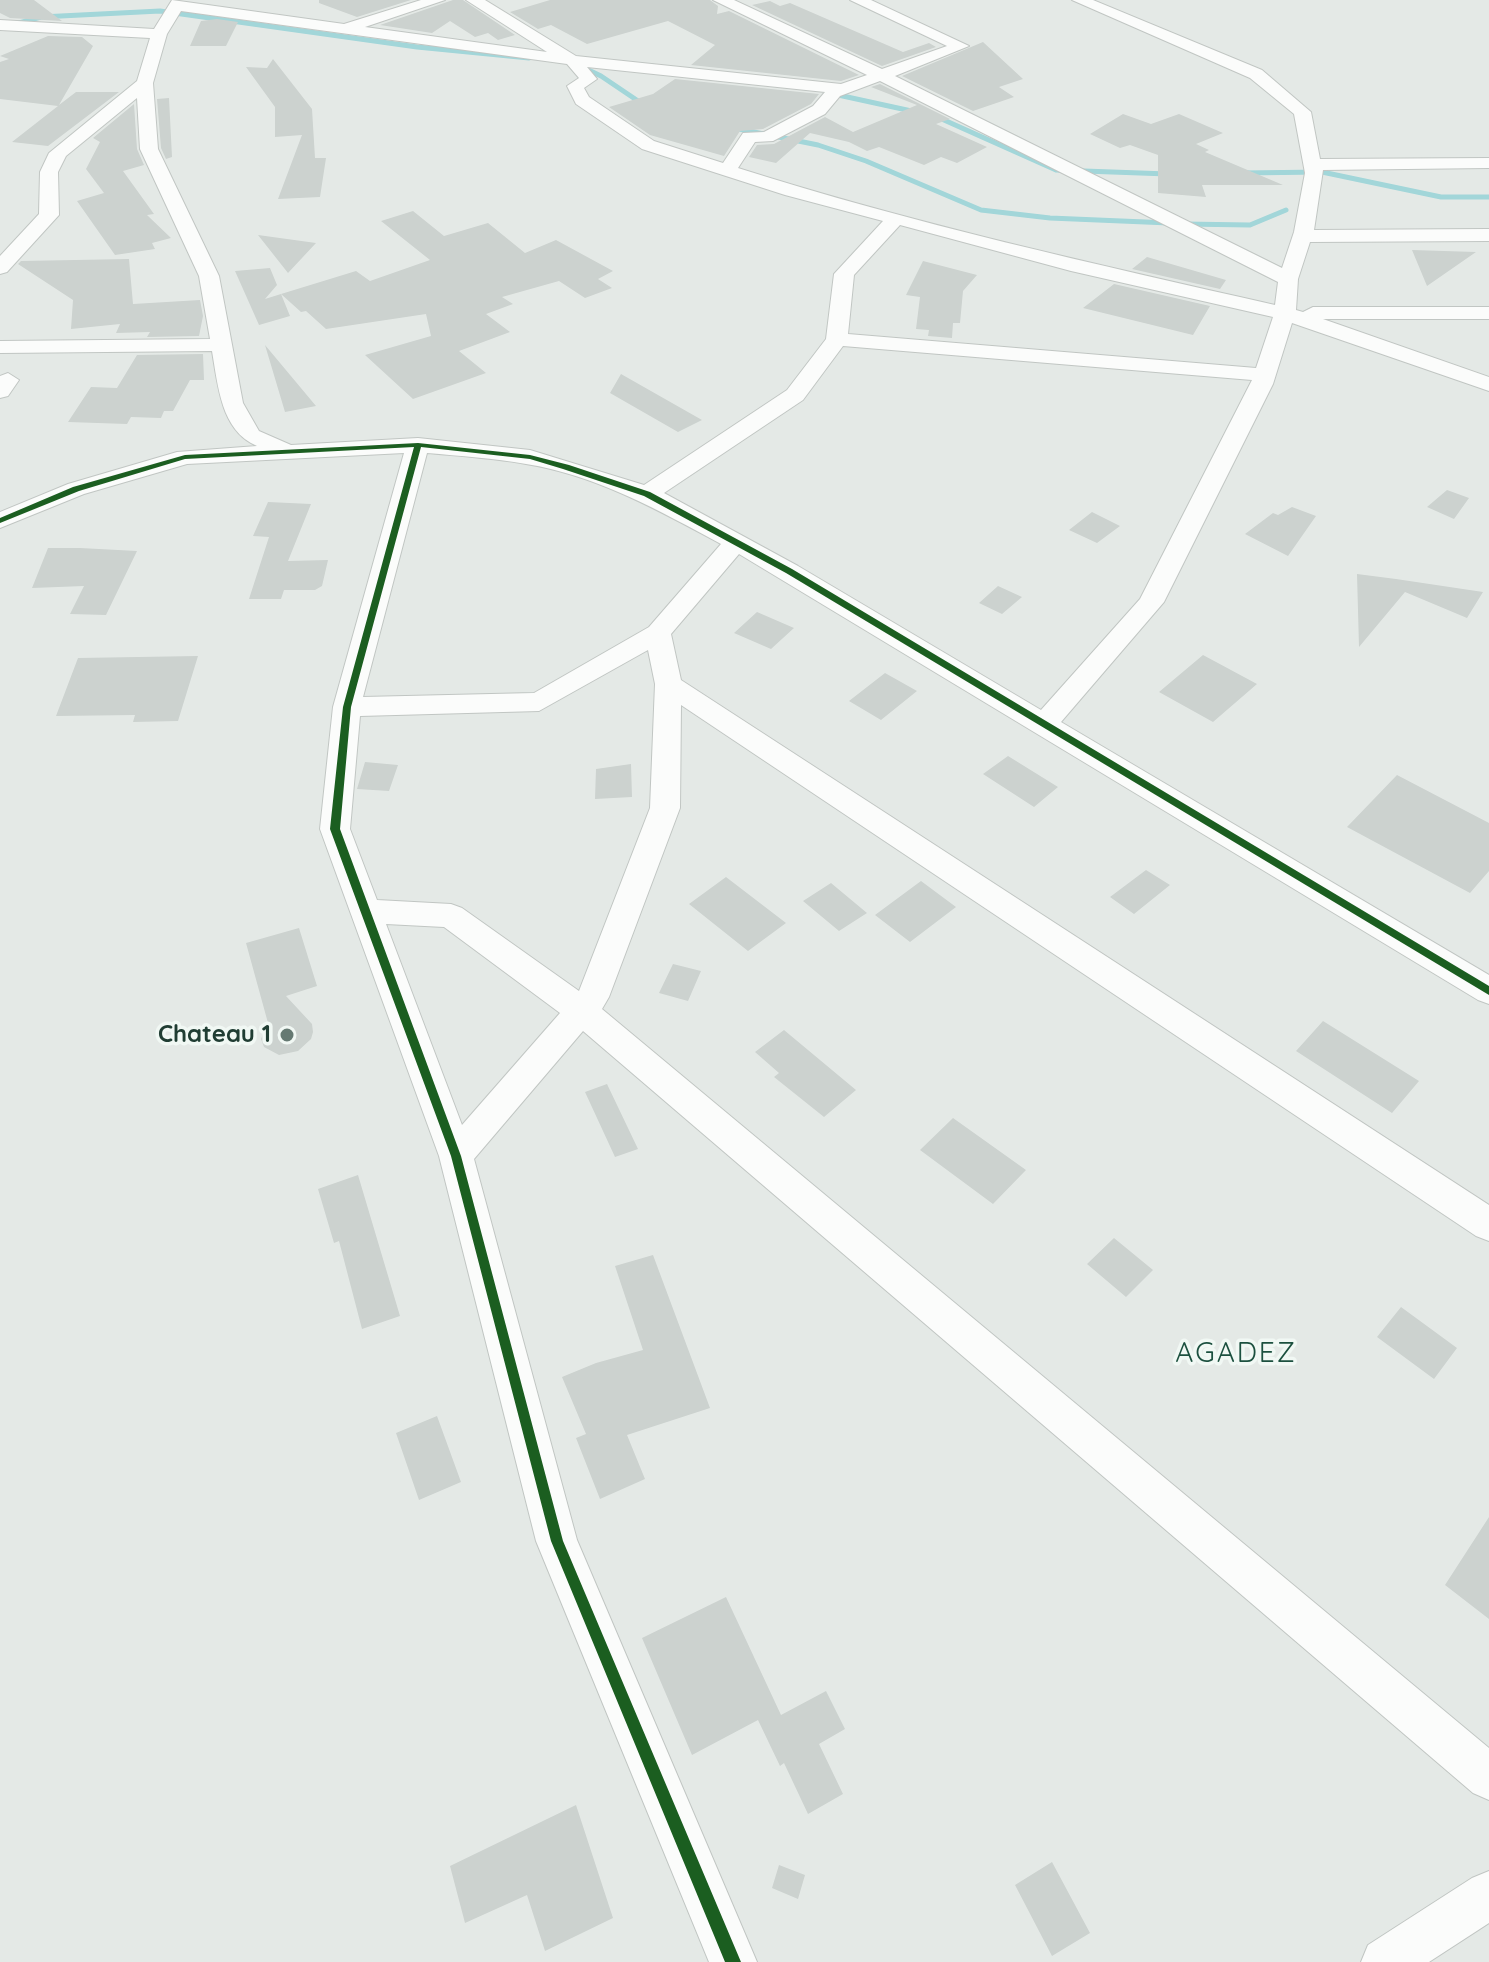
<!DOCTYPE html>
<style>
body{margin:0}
canvas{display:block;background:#e4e9e6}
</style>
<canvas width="1489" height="1962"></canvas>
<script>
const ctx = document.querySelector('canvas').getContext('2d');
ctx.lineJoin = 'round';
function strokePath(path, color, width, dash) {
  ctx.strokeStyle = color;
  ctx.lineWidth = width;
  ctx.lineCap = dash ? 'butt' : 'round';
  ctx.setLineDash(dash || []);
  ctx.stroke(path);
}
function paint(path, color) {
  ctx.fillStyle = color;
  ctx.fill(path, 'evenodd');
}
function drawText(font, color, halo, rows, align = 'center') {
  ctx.font = font + ' Quicksand,sans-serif';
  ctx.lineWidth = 7;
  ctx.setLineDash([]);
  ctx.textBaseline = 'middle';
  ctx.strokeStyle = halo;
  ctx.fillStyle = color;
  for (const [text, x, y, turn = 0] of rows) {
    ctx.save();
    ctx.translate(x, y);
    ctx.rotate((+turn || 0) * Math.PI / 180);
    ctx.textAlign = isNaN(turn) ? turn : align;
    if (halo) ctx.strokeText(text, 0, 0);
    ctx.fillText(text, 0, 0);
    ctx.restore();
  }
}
strokePath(new Path2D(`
 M 0,28 L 41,17 L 160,11 L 417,47 L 529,58
 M 578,65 L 601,76 L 644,105
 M 829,93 L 916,112
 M 935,116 L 1056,170 L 1168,174
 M 739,129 L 818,145 L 866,161 L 981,210 L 1050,218 L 1169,223
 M 1243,173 L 1322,172 L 1441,197 L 1489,197
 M 1184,224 L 1250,225 L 1286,210`), '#a2d6d9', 5);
paint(new Path2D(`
 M 0,0 L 34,0 L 62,21 L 10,18 L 0,13 Z
 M 319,0 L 411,0 L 357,17 L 319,3 Z
 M 453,0 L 463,0 L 515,35 L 498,40 L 488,33 L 475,37 L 450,21 L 432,33 L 380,25 Z
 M 550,0 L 710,0 L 718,6 L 717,14 L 729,11 L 859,75 L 841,81 L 691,65 L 715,45 L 668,21 L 587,44 L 551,25 L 538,29 L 510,12 Z
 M 770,1 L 780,6 L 790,3 L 903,52 L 929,43 L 936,47 L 882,66 L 752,5 Z
 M 217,19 L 238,22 L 226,46 L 190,46 L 201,21 Z
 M 48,36 L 82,37 L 93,46 L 59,105 L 76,92 L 119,92 L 48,146 L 12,142 L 58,106 L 0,99 L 0,62 L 9,59 L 0,56 Z
 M 983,42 L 1023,79 L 999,87 L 1014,97 L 973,111 L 902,76 Z
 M 273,59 L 312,109 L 315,158 L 326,158 L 320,197 L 278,199 L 302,135 L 275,137 L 275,107 L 246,67 L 267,68 Z
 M 675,79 L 819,94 L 811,104 L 763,129 L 740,131 L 724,156 L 650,135 L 609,107 L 653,94 Z
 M 880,84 L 950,119 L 936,124 L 987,147 L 957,163 L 941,157 L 924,165 L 879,147 L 867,151 L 849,142 L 810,133 L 776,163 L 749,157 L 757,145 L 774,144 L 825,117 L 853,132 L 917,105 L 871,87 Z
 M 169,98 L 172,157 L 166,159 L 161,148 L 157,99 Z
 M 134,104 L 137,149 L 144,165 L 123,171 L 154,214 L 147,215 L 171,238 L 152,243 L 155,249 L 115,255 L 77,201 L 104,193 L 86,169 L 100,142 L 93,138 Z
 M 1123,114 L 1151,124 L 1179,114 L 1223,133 L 1196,144 L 1209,150 L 1205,152 L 1283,185 L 1202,185 L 1206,197 L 1158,193 L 1158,155 L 1130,145 L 1120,148 L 1090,134 Z
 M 413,211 L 444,236 L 488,223 L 525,253 L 556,240 L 613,271 L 598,279 L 612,288 L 585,298 L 559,281 L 502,297 L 513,304 L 486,314 L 510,332 L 459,351 L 486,373 L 413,399 L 365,355 L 431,336 L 426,314 L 326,329 L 306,311 L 301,312 L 281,294 L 356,271 L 370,281 L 430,260 L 381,221 Z
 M 258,235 L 316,243 L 288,273 Z
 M 1412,250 L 1476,252 L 1427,286 Z
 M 1147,257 L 1226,280 L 1220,289 L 1132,269 Z
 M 129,259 L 133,304 L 200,300 L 203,316 L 199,336 L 147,337 L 150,332 L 116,333 L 120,324 L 71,329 L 73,300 L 18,264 L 21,261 Z
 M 923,261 L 977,275 L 963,291 L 960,323 L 953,323 L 952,338 L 928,336 L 929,330 L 916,329 L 920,297 L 906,295 Z
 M 270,268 L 277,285 L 265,299 L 281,294 L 290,316 L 259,325 L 235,271 Z
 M 1114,284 L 1210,306 L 1193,335 L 1083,308 Z
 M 265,345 L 316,406 L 285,412 Z
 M 203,354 L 204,380 L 190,380 L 173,411 L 164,411 L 161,418 L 131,417 L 127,424 L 68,422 L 91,387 L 117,388 L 137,355 Z
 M 621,374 L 702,420 L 678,432 L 610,393 Z
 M 1447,490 L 1469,498 L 1454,519 L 1427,507 Z
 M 268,502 L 311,504 L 288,561 L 328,560 L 322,586 L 315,590 L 284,590 L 281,599 L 249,599 L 269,537 L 253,536 Z
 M 1292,507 L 1316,516 L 1288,556 L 1245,534 L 1273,513 L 1278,515 Z
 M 1092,512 L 1120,526 L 1097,543 L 1069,530 Z
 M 48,548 L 80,548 L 137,551 L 106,615 L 70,614 L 84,586 L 32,588 Z
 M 1357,574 L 1396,579 L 1483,592 L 1467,618 L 1405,592 L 1359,647 Z
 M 998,586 L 1022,597 L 1002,614 L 979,603 Z
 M 757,612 L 794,628 L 771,649 L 734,633 Z
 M 1203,655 L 1257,684 L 1213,722 L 1159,692 Z
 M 198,656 L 178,721 L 133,722 L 135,715 L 56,716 L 78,658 Z
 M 885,673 L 917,691 L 881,720 L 849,701 Z
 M 1008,756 L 1058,787 L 1034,807 L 983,774 Z
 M 365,762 L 398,765 L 389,791 L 357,789 Z
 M 631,764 L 632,797 L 595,799 L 596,769 Z
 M 1397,775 L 1489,823 L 1489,871 L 1470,893 L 1347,827 Z
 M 1146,870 L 1170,885 L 1134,914 L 1110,897 Z
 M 726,877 L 786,923 L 748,951 L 689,904 Z
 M 921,881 L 956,907 L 910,942 L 875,915 Z
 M 831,883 L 867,913 L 839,931 L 803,901 Z
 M 299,928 L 317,986 L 286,996 L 312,1024 L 313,1032 L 311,1039 L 298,1051 L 279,1055 L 264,1047 L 261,1039 L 268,1023 L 246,943 Z
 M 673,964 L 701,971 L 688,1001 L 659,993 Z
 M 1323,1021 L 1419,1081 L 1392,1113 L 1296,1051 Z
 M 784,1030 L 856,1090 L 824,1117 L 774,1077 L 779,1073 L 755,1052 Z
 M 607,1084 L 638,1149 L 615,1157 L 585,1092 Z
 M 953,1118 L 1026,1170 L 993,1204 L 920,1150 Z
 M 358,1175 L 400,1316 L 362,1329 L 339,1241 L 334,1243 L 318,1189 Z
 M 1114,1238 L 1153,1270 L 1126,1297 L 1087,1264 Z
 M 653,1255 L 710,1408 L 627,1435 L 645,1479 L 600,1499 L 576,1438 L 586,1434 L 562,1377 L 596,1363 L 643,1350 L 615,1266 Z
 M 1401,1307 L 1457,1348 L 1434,1379 L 1377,1337 Z
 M 437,1416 L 461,1482 L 419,1500 L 396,1433 Z
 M 1489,1517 L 1489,1619 L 1445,1585 Z
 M 726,1597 L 781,1715 L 826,1691 L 845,1729 L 819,1744 L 843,1794 L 808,1814 L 784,1763 L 780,1766 L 758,1720 L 692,1755 L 642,1638 Z
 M 576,1805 L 613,1918 L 545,1951 L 527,1895 L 465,1923 L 450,1866 Z
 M 1052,1862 L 1090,1933 L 1052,1956 L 1015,1885 Z
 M 779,1865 L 805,1875 L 798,1899 L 772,1888 Z`), '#ccd2cf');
const minor = new Path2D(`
 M 172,0 L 344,24 L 421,0 L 445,0 L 365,27 L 547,52 L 466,0 L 485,0 L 576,56 L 841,84 L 867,75 L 713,0 L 734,0 L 882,69 L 947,46 L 850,0 L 871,0 L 969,46 L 895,76 L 1282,268 L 1294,232 L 1305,173 L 1294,114 L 1250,78 L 1072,0 L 1093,0 L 1262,70 L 1311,112 L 1320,159 L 1489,158 L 1489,168 L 1323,170 L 1314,230 L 1489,229 L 1489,241 L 1310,242 L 1298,279 L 1296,310 L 1303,312 L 1313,307 L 1489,307 L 1489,319 L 1323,319 L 1489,377 L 1489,391 L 1292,323 L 1273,384 L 1164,602 L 1061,722 L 1489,975 L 1489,1004 L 1478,1000 L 739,554 L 671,634 L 681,680 L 1489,1205 L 1489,1241 L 1476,1236 L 681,705 L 680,808 L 609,997 L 602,1009 L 1489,1748 L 1489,1800 L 1473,1793 L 583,1031 L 474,1159 L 577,1540 L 757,1962 L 709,1962 L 536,1541 L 439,1156 L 320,829 L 333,707 L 404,453 L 187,464 L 84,494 L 0,528 L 0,512 L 68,484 L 177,452 L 257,446 C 221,431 218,386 212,351 L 0,353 L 0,341 L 210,339 L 199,276 L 140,149 L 137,98 L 66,156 L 58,172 L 59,215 L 7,272 L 0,274 L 0,256 L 39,214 L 40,172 L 49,153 L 137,81 L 150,38 L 0,30 L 0,20 L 154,29 ZM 181,11 L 567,64 L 579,78 L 567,86 L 576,104 L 642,149 L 785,195 L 883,221 L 834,274 L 826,339 L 787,390 L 644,485 L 530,450 L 418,438 L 291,445 L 259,431 L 243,403 L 219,276 L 158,149 L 153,83 L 167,34 ZM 587,67 L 825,92 L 813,106 L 764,132 L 743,133 L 723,163 L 654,141 L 589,97 L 584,88 L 597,79 ZM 880,81 L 1278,282 L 1275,305 C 1095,264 914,224 738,168 L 755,142 L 773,141 L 825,114 L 840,96 ZM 900,225 L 1071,271 L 1273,317 L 1256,368 L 848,334 L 854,275 ZM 843,346 L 1252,380 L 1140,599 L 1041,710 L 798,566 L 664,493 L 803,400 ZM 427,453 C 460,456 494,458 526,464 C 596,475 660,511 721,544 L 649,627 L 534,693 L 363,697 ZM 648,650 L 655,684 L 650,808 L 579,991 L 462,908 L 451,904 L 377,900 L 350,829 L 360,716 L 539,711 ZM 386,924 L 444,927 L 560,1013 L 462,1125 Z
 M 8,373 L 19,380 L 8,396 L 0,398 L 0,376 Z
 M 1489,1871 L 1489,1923 L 1429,1962 L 1361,1962 L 1368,1945 L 1472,1878 Z`);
strokePath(minor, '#c1c6c3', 2);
paint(minor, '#fbfcfb');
paint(new Path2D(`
 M 418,443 L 530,455 L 569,465 L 650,492 L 792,569 L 1489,986 L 1489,995 L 786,573 L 644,496 L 563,469 L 530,459 L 421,447 L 351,707 L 340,829 L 461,1156 L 563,1541 L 741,1962 L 725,1962 L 551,1541 L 451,1156 L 330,829 L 343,707 L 414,447 L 185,459 L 79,491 L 0,523 L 0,518 L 73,487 L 185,455 Z`), '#1b5e20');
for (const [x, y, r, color] of [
 [287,1035,8,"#657972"]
]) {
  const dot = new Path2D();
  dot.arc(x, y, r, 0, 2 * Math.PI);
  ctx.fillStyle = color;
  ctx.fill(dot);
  strokePath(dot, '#f1f8f4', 3);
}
drawText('bold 24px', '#203d33', '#f1f8f4', [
 ["Chateau 1",271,1035]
], 'right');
ctx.letterSpacing = '2px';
drawText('28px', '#1c503f', '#f1f8f4', [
 ["AGADEZ",1236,1354]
]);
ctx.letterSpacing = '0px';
</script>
